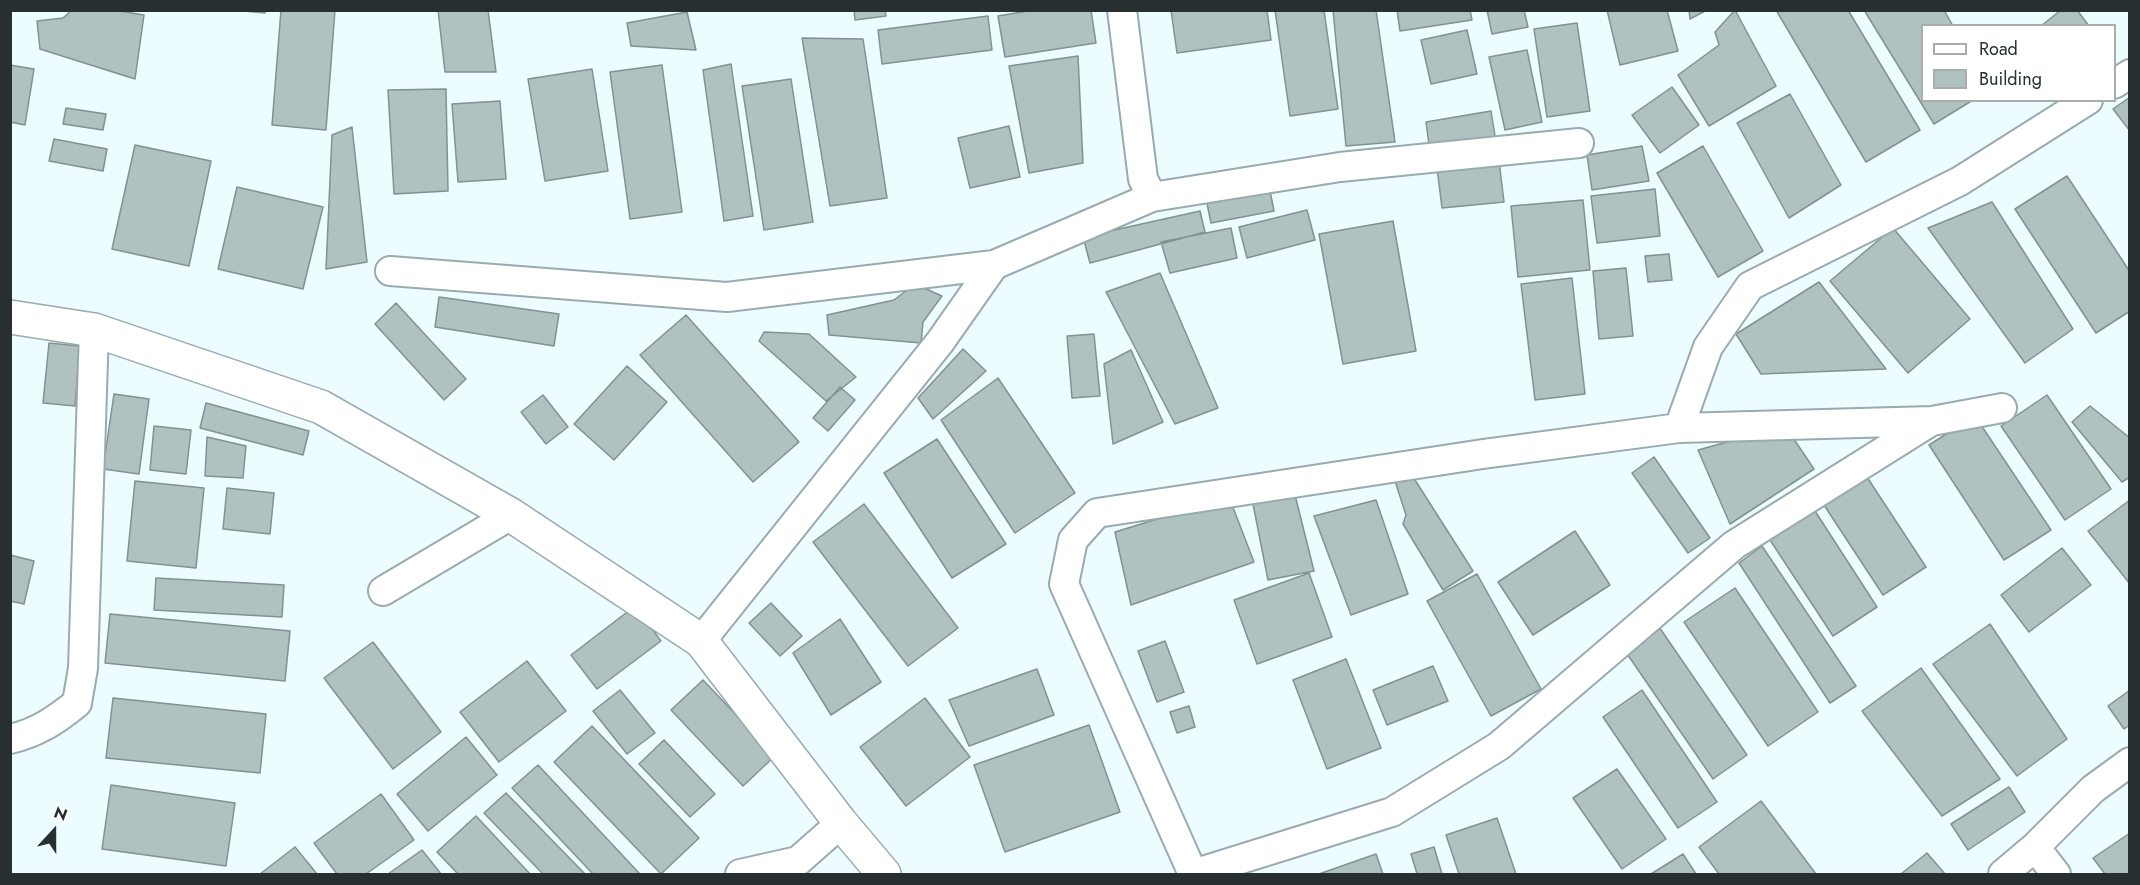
<!DOCTYPE html>
<style>
body{margin:0}
#map{position:relative;width:2140px;height:885px;overflow:hidden;background:#edfcff;font-family:Jost,sans-serif}
canvas{display:block}
.frame{position:absolute;inset:0;border:12px solid #272f30;pointer-events:none}
.legend{position:absolute;left:1921px;top:24px;width:195px;height:78px;box-sizing:border-box;background:#fff;border:2px solid #a9acac;margin:0;padding:8px 10px;list-style:none;font-size:18px;color:#272f30}
.legend li{display:flex;align-items:center;gap:12px;height:30px}
.legend b{width:30px;border:2px solid #a9acac}
.north{position:absolute;left:24px;top:801px;width:60px;height:60px;-webkit-text-stroke:4px #fff;paint-order:stroke;rotate:21deg;font-size:16px;font-weight:700;line-height:24px;text-align:center;color:#272f30}
.north::after{content:'';display:block;margin:auto;width:21px;height:27px;background:#272f30;clip-path:polygon(50% 0,100% 100%,50% 72%,0 100%)}
</style>
<div id="map">
<canvas width="2140" height="885"></canvas>
<div class="frame"></div>
<ul class="legend">
<li><b style="height:8px;background:#fff"></b>Road</li>
<li><b style="height:16px;background:#afc2bf"></b>Building</li>
</ul>
<div class="north">N</div>
</div>
<script>
const ctx = document.querySelector('canvas').getContext('2d');
ctx.lineJoin = 'round';
function paint(path, color) {
  ctx.fillStyle = color;
  ctx.fill(path, 'evenodd');
}
function strokePath(path, color, width, dash) {
  ctx.strokeStyle = color;
  ctx.lineWidth = width;
  ctx.lineCap = dash ? 'butt' : 'round';
  ctx.setLineDash(dash || []);
  ctx.stroke(path);
}
const building = new Path2D(`
 M 72,10 L 114,10 L 144,15 L 135,79 L 40,49 L 37,21 L 63,18 Z
 M 232,10 L 265,10 L 265,13 Z
 M 281,10 L 335,10 L 326,130 L 272,125 Z
 M 438,10 L 488,10 L 496,72 L 445,72 Z
 M 854,10 L 885,10 L 886,16 L 855,20 Z
 M 1034,10 L 1091,10 L 1096,43 L 1005,57 L 998,16 Z
 M 1171,10 L 1267,10 L 1271,40 L 1177,53 Z
 M 1275,10 L 1324,10 L 1338,109 L 1290,116 Z
 M 1333,10 L 1376,10 L 1395,142 L 1346,146 Z
 M 1397,10 L 1470,10 L 1472,20 L 1400,31 Z
 M 1487,10 L 1524,10 L 1528,27 L 1492,34 Z
 M 1607,10 L 1667,10 L 1678,51 L 1620,65 Z
 M 1689,10 L 1707,10 L 1690,19 Z
 M 1735,10 L 1776,86 L 1709,126 L 1678,75 L 1719,45 L 1715,32 Z
 M 1776,10 L 1848,10 L 1920,130 L 1866,162 Z
 M 1864,10 L 1944,10 L 1953,26 L 1922,26 L 1922,100 L 1973,100 L 1934,124 Z
 M 2061,10 L 2077,10 L 2089,26 L 2041,26 Z
 M 687,12 L 696,50 L 631,46 L 627,23 Z
 M 988,16 L 992,50 L 882,64 L 878,30 Z
 M 1577,23 L 1590,111 L 1547,117 L 1534,29 Z
 M 1467,30 L 1477,74 L 1431,84 L 1421,40 Z
 M 802,38 L 863,39 L 887,198 L 830,206 Z
 M 1527,50 L 1542,122 L 1505,130 L 1489,57 Z
 M 1078,56 L 1083,163 L 1029,173 L 1009,66 Z
 M 731,64 L 753,216 L 724,221 L 703,70 Z
 M 10,65 L 34,69 L 25,125 L 10,122 Z
 M 662,65 L 682,212 L 630,219 L 610,72 Z
 M 592,69 L 608,171 L 545,181 L 528,79 Z
 M 791,79 L 813,222 L 764,230 L 742,86 Z
 M 1672,87 L 1699,125 L 1660,153 L 1632,115 Z
 M 446,89 L 448,191 L 394,194 L 388,90 Z
 M 1790,94 L 1841,185 L 1789,218 L 1737,123 Z
 M 2130,97 L 2130,131 L 2113,109 Z
 M 500,101 L 506,179 L 458,182 L 452,104 Z
 M 66,108 L 106,114 L 103,130 L 63,124 Z
 M 1491,111 L 1496,142 L 1430,152 L 1426,122 Z
 M 1009,126 L 1020,177 L 970,188 L 958,138 Z
 M 352,127 L 367,262 L 326,269 L 332,135 Z
 M 54,139 L 107,149 L 103,171 L 49,161 Z
 M 135,145 L 211,161 L 189,266 L 112,249 Z
 M 1642,146 L 1649,181 L 1592,190 L 1587,155 Z
 M 1703,146 L 1763,251 L 1718,277 L 1657,173 Z
 M 1499,161 L 1504,202 L 1442,208 L 1437,168 Z
 M 2067,176 L 2130,272 L 2130,311 L 2096,333 L 2015,209 Z
 M 1268,181 L 1274,211 L 1211,223 L 1205,194 Z
 M 237,187 L 323,207 L 303,289 L 218,269 Z
 M 1655,189 L 1660,236 L 1597,243 L 1591,196 Z
 M 1583,200 L 1590,270 L 1518,277 L 1511,206 Z
 M 1992,202 L 2073,329 L 2025,363 L 1928,228 Z
 M 1307,210 L 1315,240 L 1247,258 L 1239,227 Z
 M 1200,211 L 1205,232 L 1090,263 L 1083,237 Z
 M 1393,221 L 1416,351 L 1343,364 L 1319,234 Z
 M 1231,228 L 1237,258 L 1170,273 L 1161,242 Z
 M 1893,228 L 1970,319 L 1908,373 L 1830,281 Z
 M 1669,254 L 1672,280 L 1648,282 L 1645,256 Z
 M 1626,268 L 1633,336 L 1599,339 L 1593,271 Z
 M 1160,273 L 1218,408 L 1175,424 L 1106,292 Z
 M 1572,278 L 1585,394 L 1535,400 L 1521,284 Z
 M 1819,282 L 1886,369 L 1761,374 L 1736,334 Z
 M 915,284 L 942,296 L 923,322 L 921,343 L 829,335 L 827,315 L 894,300 Z
 M 439,297 L 559,314 L 554,346 L 435,327 Z
 M 396,303 L 466,379 L 444,400 L 375,324 Z
 M 686,315 L 799,442 L 753,482 L 640,355 Z
 M 764,332 L 809,334 L 856,377 L 826,401 L 759,341 Z
 M 1094,334 L 1100,396 L 1072,398 L 1067,336 Z
 M 49,343 L 80,346 L 75,406 L 43,403 Z
 M 963,349 L 986,371 L 933,419 L 918,398 Z
 M 1131,350 L 1163,422 L 1113,444 L 1104,364 Z
 M 627,366 L 667,402 L 614,460 L 574,424 Z
 M 998,378 L 1075,493 L 1015,533 L 941,420 Z
 M 840,387 L 855,400 L 828,431 L 813,418 Z
 M 114,394 L 149,399 L 139,474 L 103,469 Z
 M 543,395 L 568,427 L 546,444 L 521,412 Z
 M 2047,395 L 2111,489 L 2065,520 L 2001,426 Z
 M 206,403 L 309,431 L 303,455 L 200,428 Z
 M 2090,406 L 2130,438 L 2130,477 L 2122,482 L 2072,422 Z
 M 1975,416 L 2051,530 L 2004,560 L 1929,445 Z
 M 154,426 L 191,430 L 186,474 L 150,470 Z
 M 1785,426 L 1814,469 L 1730,524 L 1698,450 Z
 M 207,437 L 246,446 L 243,478 L 205,476 Z
 M 937,439 L 1006,544 L 952,578 L 884,473 Z
 M 1654,457 L 1710,538 L 1688,553 L 1632,473 Z
 M 1408,469 L 1473,571 L 1443,590 L 1403,524 L 1406,515 L 1394,478 Z
 M 1865,474 L 1926,567 L 1883,595 L 1822,502 Z
 M 135,481 L 204,488 L 196,568 L 127,561 Z
 M 227,488 L 274,493 L 270,534 L 223,529 Z
 M 1294,491 L 1314,571 L 1268,580 L 1252,499 Z
 M 1229,497 L 1254,562 L 1131,605 L 1115,532 Z
 M 1376,500 L 1408,594 L 1351,615 L 1314,516 Z
 M 2130,500 L 2130,584 L 2088,531 Z
 M 864,504 L 958,628 L 908,666 L 813,542 Z
 M 1815,511 L 1877,607 L 1833,636 L 1770,540 Z
 M 1575,531 L 1610,585 L 1533,635 L 1498,582 Z
 M 1762,546 L 1856,686 L 1830,703 L 1739,563 Z
 M 2062,548 L 2091,585 L 2029,632 L 2001,595 Z
 M 10,555 L 34,561 L 24,604 L 10,601 Z
 M 1309,573 L 1332,637 L 1257,664 L 1234,600 Z
 M 1477,574 L 1541,689 L 1491,716 L 1427,601 Z
 M 156,578 L 284,585 L 282,617 L 154,610 Z
 M 1735,588 L 1818,712 L 1768,746 L 1684,622 Z
 M 771,603 L 802,636 L 780,656 L 749,623 Z
 M 635,606 L 661,641 L 597,689 L 571,655 Z
 M 110,614 L 290,631 L 285,681 L 105,663 Z
 M 840,619 L 881,682 L 831,715 L 793,653 Z
 M 1657,624 L 1747,755 L 1713,779 L 1623,648 Z
 M 1990,624 L 2067,739 L 2017,776 L 1933,664 Z
 M 1165,641 L 1184,692 L 1157,702 L 1138,651 Z
 M 373,642 L 441,732 L 393,769 L 324,678 Z
 M 1346,659 L 1381,748 L 1327,769 L 1293,680 Z
 M 527,661 L 566,711 L 499,762 L 460,712 Z
 M 1433,666 L 1448,701 L 1387,725 L 1373,690 Z
 M 1921,668 L 2000,779 L 1942,816 L 1862,711 Z
 M 1037,669 L 1054,715 L 969,746 L 949,700 Z
 M 703,680 L 775,756 L 743,786 L 671,710 Z
 M 620,690 L 655,733 L 627,754 L 593,711 Z
 M 1642,690 L 1717,802 L 1678,828 L 1603,717 Z
 M 2130,690 L 2130,725 L 2124,729 L 2108,706 Z
 M 113,698 L 266,714 L 260,773 L 106,758 Z
 M 925,698 L 970,757 L 906,806 L 860,747 Z
 M 1189,706 L 1195,727 L 1177,733 L 1170,712 Z
 M 1089,725 L 1120,812 L 1005,852 L 974,765 Z
 M 592,726 L 699,838 L 661,874 L 554,762 Z
 M 466,737 L 497,775 L 428,831 L 397,794 Z
 M 664,740 L 715,794 L 690,817 L 639,764 Z
 M 538,765 L 639,873 L 637,874 L 593,874 L 512,788 Z
 M 1617,769 L 1666,839 L 1622,869 L 1573,798 Z
 M 111,785 L 235,803 L 226,866 L 102,849 Z
 M 2009,787 L 2025,812 L 1968,850 L 1951,824 Z
 M 506,793 L 585,874 L 543,874 L 484,813 Z
 M 381,794 L 414,840 L 366,874 L 337,874 L 314,843 Z
 M 1761,801 L 1816,874 L 1719,874 L 1699,847 Z
 M 476,816 L 530,874 L 458,874 L 437,852 Z
 M 1497,818 L 1516,874 L 1459,874 L 1446,835 Z
 M 2130,833 L 2130,874 L 2105,874 L 2093,858 Z
 M 295,847 L 317,874 L 260,874 Z
 M 1434,847 L 1442,874 L 1417,874 L 1411,854 Z
 M 422,850 L 441,874 L 388,874 Z
 M 1927,853 L 1945,874 L 1901,874 Z
 M 1376,854 L 1383,874 L 1319,874 Z
 M 1683,854 L 1696,874 L 1651,874 Z`);
paint(building, '#afc2bf');
strokePath(building, '#81928f', 1.5);
const street = new Path2D(`
 M 2114,84 L 2130,74
 M 1152,197 L 1340,167 L 1579,143
 M 390,271 L 727,297 L 994,265
 M 1679,428 L 1708,347 L 1750,286 L 1960,181 L 2088,100
 M 383,591 L 511,515
 M 701,641 L 940,342 L 994,265 L 1152,197 L 1143,179 L 1122,10
 M 10,739 C 37,733 56,720 77,703 L 83,668 L 94,330
 M 2035,847 L 2056,874
 M 740,874 L 798,861 L 841,823
 M 1193,874 L 1064,584 L 1073,540 L 1097,513 L 1483,454 L 1679,428 L 1932,421 L 2002,408
 M 1193,874 L 1392,812 L 1499,746 L 1734,545 L 1930,422
 M 2003,874 L 2035,847 L 2093,789 L 2130,762`);
const secondary = new Path2D(`
 M 10,317 L 94,330 L 321,407 L 511,515 L 701,641 L 841,823 L 884,874`);
strokePath(street, '#99abaf', 32);
strokePath(secondary, '#99abaf', 36);
strokePath(street, '#fff', 28);
strokePath(secondary, '#fff', 33);
</script>
